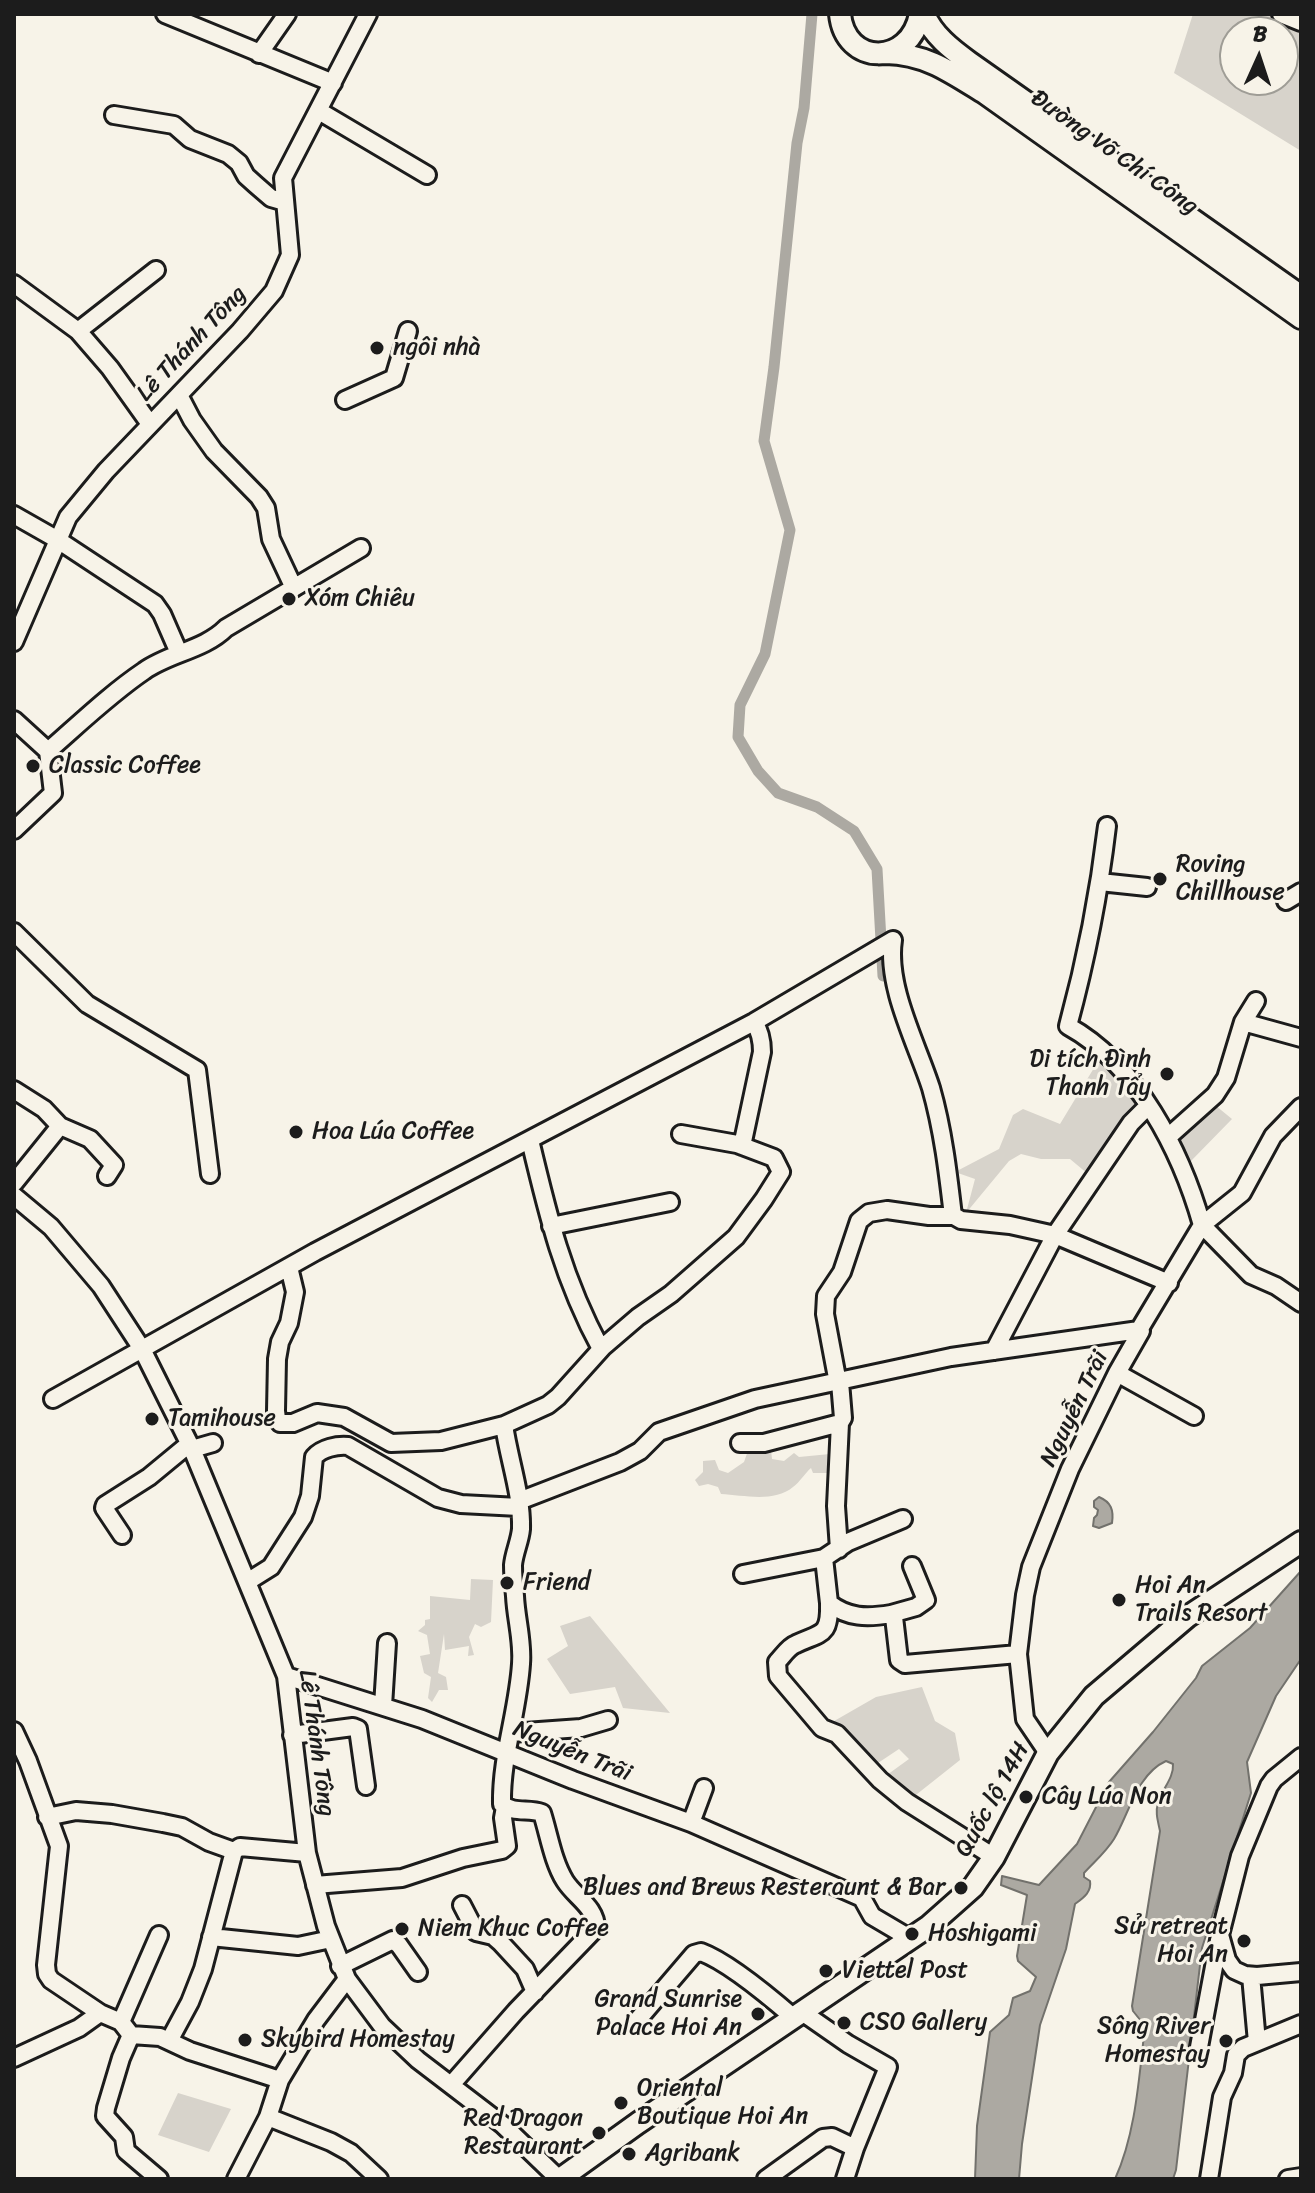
<!DOCTYPE html>
<meta charset="utf-8">
<style>
body{margin:0}
#map{position:relative;width:1315px;height:2193px;overflow:hidden;background:#f7f3e8;font-family:Sriracha,sans-serif}
canvas{display:block}
.frame{position:absolute;inset:0;border:16px solid #1c1c1c;pointer-events:none}
.north{position:absolute;left:1219px;top:16px;width:80px;height:80px;box-sizing:border-box;background:#f7f3e8;border:2px solid #9f9d96;border-radius:50%;rotate:3deg;font-size:22px;font-weight:700;line-height:32px;text-align:center;color:#1c1c1c}
.north::after{content:'';display:block;margin:auto;width:28px;height:36px;background:#1c1c1c;clip-path:polygon(50% 0,100% 100%,50% 72%,0 100%)}
</style>
<div id="map">
<canvas width="1315" height="2193"></canvas>
<div class="frame"></div>
<div class="north">B</div>
</div>
<script>
const ctx = document.querySelector('canvas').getContext('2d');
ctx.lineJoin = 'round';
function paint(path, color) {
  ctx.fillStyle = color;
  ctx.fill(path, 'evenodd');
}
function strokePath(path, color, width, dash) {
  ctx.strokeStyle = color;
  ctx.lineWidth = width;
  ctx.lineCap = dash ? 'butt' : 'round';
  ctx.setLineDash(dash || []);
  ctx.stroke(path);
}
function drawText(font, color, halo, rows, align = 'center') {
  ctx.font = font + ' Sriracha,sans-serif';
  ctx.lineWidth = 6;
  ctx.setLineDash([]);
  ctx.textBaseline = 'middle';
  ctx.strokeStyle = halo;
  ctx.fillStyle = color;
  for (const [text, x, y, turn = 0] of rows) {
    ctx.save();
    ctx.translate(x, y);
    ctx.rotate((+turn || 0) * Math.PI / 180);
    ctx.textAlign = isNaN(turn) ? turn : align;
    if (halo) ctx.strokeText(text, 0, 0);
    ctx.fillText(text, 0, 0);
    ctx.restore();
  }
}
paint(new Path2D(`
 M 1193,14 L 1277,14 L 1301,24 L 1301,151 L 1174,73 ZM 1235,32 L 1283,32 L 1283,80 L 1235,80 Z
 M 1100,1058 L 1144,1107 L 1094,1179 L 1070,1159 L 1041,1159 L 1021,1154 L 1009,1161 L 966,1213 L 975,1179 L 955,1172 L 999,1149 L 1013,1115 L 1023,1109 L 1060,1124 Z
 M 1210,1101 L 1232,1119 L 1191,1161 L 1172,1138 Z
 M 784,1438 L 784,1447 L 771,1450 L 772,1459 L 784,1461 L 794,1453 L 799,1457 L 830,1454 L 832,1473 L 813,1473 L 811,1468 C 805,1473 800,1482 793,1487 C 774,1503 743,1495 721,1494 L 718,1487 L 708,1484 L 699,1486 L 695,1480 L 703,1472 L 703,1461 L 715,1460 L 719,1470 L 728,1473 L 744,1462 L 750,1445 Z
 M 471,1579 L 493,1580 L 491,1622 L 481,1627 L 475,1624 L 469,1637 L 474,1655 L 468,1656 L 469,1646 L 445,1650 L 444,1634 L 438,1673 L 446,1677 L 448,1690 L 439,1690 L 432,1702 L 428,1698 L 431,1677 L 424,1673 L 420,1656 L 430,1654 L 427,1635 L 418,1631 L 425,1625 L 425,1620 L 430,1619 L 430,1596 L 470,1600 Z
 M 590,1616 L 670,1713 L 623,1708 L 615,1687 L 570,1694 L 547,1659 L 568,1646 L 560,1626 Z
 M 922,1687 L 935,1721 L 955,1733 L 960,1760 L 907,1802 L 880,1780 L 909,1759 L 899,1749 L 869,1769 L 822,1728 L 876,1697 Z
 M 178,2093 L 231,2109 L 209,2152 L 158,2135 Z`), '#d7d3cb');
const water = new Path2D(`
 M 1099,1497 C 1111,1502 1114,1510 1112,1523 L 1099,1528 L 1093,1526 L 1094,1518 L 1097,1515 L 1098,1510 L 1094,1507 L 1094,1501 Z
 M 1301,1571 L 1301,1659 L 1276,1696 L 1247,1762 L 1251,1793 L 1202,1948 L 1176,2170 L 1173,2179 L 1115,2179 C 1136,2133 1139,2077 1145,2026 L 1133,2011 L 1132,2006 L 1160,1831 C 1158,1821 1155,1813 1158,1803 C 1162,1789 1174,1778 1173,1764 L 1166,1761 C 1137,1774 1129,1814 1114,1839 C 1106,1852 1094,1862 1084,1873 L 1084,1877 L 1090,1881 C 1092,1892 1083,1898 1075,1904 L 1066,1949 L 1040,2025 L 1022,2144 L 1019,2179 L 975,2179 L 977,2126 L 990,2032 L 1009,2015 L 1013,1998 L 1030,1991 L 1036,1977 L 1018,1961 L 1017,1956 L 1027,1895 L 1001,1885 L 1002,1876 L 1039,1885 L 1077,1844 L 1109,1782 L 1153,1732 L 1196,1678 L 1202,1666 L 1250,1628 Z`);
paint(water, '#aca9a2');
strokePath(water, '#72716c', 2);
strokePath(new Path2D(`
 M 812,14 L 804,108 L 797,143 L 774,367 L 764,441 L 790,530 L 765,654 L 740,705 L 738,737 L 758,771 L 778,793 L 817,807 L 854,831 L 877,869 L 883,976`), '#aca9a2', 11);
const minor = new Path2D(`
 M 165,14 L 333,83
 M 1281,14 L 1301,22
 M 259,54 L 287,14
 M 319,111 L 427,175
 M 114,115 L 174,125 L 190,139 L 228,154 L 239,163 L 246,176 L 256,185 L 271,198 L 285,202
 M 14,284 L 78,331 L 110,368 L 150,424
 M 78,331 L 156,270
 M 179,395 L 192,420 L 214,451 L 259,497 L 266,508 L 271,539 L 294,588
 M 345,400 L 394,378 L 408,331
 M 14,515 L 58,540 L 155,604 L 162,614 L 179,653
 M 14,642 L 68,517 L 106,471 L 240,331 L 274,291 L 290,255 L 283,178 L 368,14
 M 14,720 L 48,751
 M 14,830 L 53,793 L 48,751 C 79,724 110,694 144,671 C 169,653 204,650 226,628 L 361,548
 M 1100,882 L 1147,887
 M 1286,901 L 1301,892
 M 14,932 L 87,1004 L 197,1070 L 210,1174
 M 1243,1022 L 1301,1038
 M 14,1090 L 44,1109 L 60,1126 L 90,1139 L 114,1165 L 107,1176
 M 1301,1107 L 1273,1136 L 1242,1193 L 1202,1225 L 1251,1275 L 1276,1286 L 1301,1303
 M 1168,1137 L 1215,1095 L 1226,1078 L 1243,1022 L 1256,1001
 M 530,1140 C 548,1216 563,1279 601,1349
 M 742,1146 L 762,1052 C 762,1042 760,1031 754,1022
 M 14,1183 L 60,1126
 M 14,1196 L 51,1227 L 101,1286 L 142,1349 L 192,1449 L 286,1676 L 307,1853 L 326,1926 L 347,1979 L 382,2026 L 418,2060 L 503,2125 L 559,2179
 M 551,1226 L 670,1202
 M 289,1267 L 295,1292 L 289,1323 L 280,1342 L 277,1359 L 276,1411 L 277,1419 L 280,1423 L 293,1423 L 317,1413 L 344,1417 L 391,1443 L 441,1441 L 504,1425 L 548,1405 L 558,1397 L 603,1347 L 638,1317 L 671,1294 L 736,1237 L 764,1199 L 781,1172 L 774,1158 L 737,1144 L 681,1134
 M 994,1351 L 1055,1235 L 1131,1123 L 1148,1106
 M 1117,1373 L 1194,1416
 M 838,1383 L 825,1314 L 826,1296 L 842,1272 L 859,1221 L 869,1213 L 887,1210 L 929,1216 L 954,1216 L 961,1220 L 1010,1225 L 1055,1235 L 1169,1283
 M 53,1399 L 315,1252 L 754,1022 L 893,940 C 886,987 917,1044 931,1088 C 943,1130 948,1173 953,1216
 M 740,1443 L 764,1443 L 840,1423
 M 192,1449 L 213,1443
 M 519,1501 L 620,1462 L 640,1451 L 659,1432 L 755,1399 L 951,1357 L 1139,1330
 M 122,1535 L 104,1508 L 105,1505 L 149,1477 L 189,1444
 M 839,1549 L 836,1506 L 840,1423 L 843,1418 L 840,1382
 M 824,1558 L 829,1603 C 848,1618 867,1618 891,1614 L 894,1617 L 899,1660 L 905,1664 L 1018,1654
 M 743,1574 L 824,1558 L 848,1542 L 903,1519
 M 247,1582 L 271,1567 L 303,1517 L 310,1496 L 314,1457 C 322,1448 337,1445 348,1446 L 438,1498 L 461,1504 L 519,1507
 M 829,1603 C 830,1637 821,1632 796,1644 C 788,1647 783,1656 777,1662 L 778,1676 L 822,1728 L 837,1734 L 880,1780 L 907,1802 L 994,1857
 M 891,1614 L 916,1607 L 926,1600 L 912,1566
 M 286,1676 L 422,1719 L 573,1780 L 691,1823 L 862,1898 L 872,1916 L 911,1939
 M 383,1706 L 387,1643
 M 14,1731 L 28,1761 L 59,1846 L 46,1965 L 47,1974 L 51,1980 L 100,2013 L 121,2022 L 131,2035 L 160,2037 L 190,2051 L 280,2080
 M 511,1733 L 581,1728 L 608,1720
 M 292,1735 L 353,1727 L 358,1729 L 366,1786
 M 1048,1753 L 1025,1719 L 1018,1654 L 1025,1595 L 1031,1567 L 1070,1469 L 1117,1373 L 1141,1331 L 1139,1330 L 1202,1225 C 1181,1151 1137,1064 1068,1026 C 1086,960 1099,894 1107,826
 M 1301,1757 L 1274,1779 L 1269,1786 L 1240,1856 L 1220,1935 L 1227,1960 L 1234,1970 L 1245,1975 L 1257,1976 L 1301,1972
 M 47,1817 L 76,1811 L 112,1814 L 163,1823 L 182,1827 L 209,1842 L 234,1851
 M 691,1823 L 704,1788
 M 315,1885 L 402,1878 L 463,1858 L 502,1850 L 507,1846 L 503,1818 L 505,1807
 M 462,1905 L 476,1932 L 493,1936 L 501,1943 L 525,1969 L 535,1992
 M 211,1937 L 298,1946 L 331,1939
 M 340,1966 L 393,1940 L 399,1945 L 418,1972
 M 1251,1976 L 1257,2042
 M 802,2012 L 848,2044 L 888,2067 L 855,2148 L 845,2179
 M 121,2022 L 159,1935
 M 635,2023 L 694,1954 L 701,1952 C 728,1962 771,1998 793,2017
 M 131,2035 L 121,2058 L 106,2108 L 105,2116 L 124,2137 L 126,2151 L 159,2179
 M 169,2041 L 190,2002 L 203,1969 L 234,1851 L 240,1847 L 307,1853
 M 1199,2047 L 1219,1940
 M 14,2058 L 79,2028 L 100,2013
 M 451,2085 L 516,2011 L 596,1928 C 596,1907 575,1897 565,1881 C 553,1862 549,1835 542,1813 C 528,1808 514,1814 502,1804 C 501,1757 518,1711 521,1664 C 523,1641 516,1619 515,1596 C 514,1586 513,1575 513,1565 C 514,1553 520,1541 521,1529 C 522,1494 509,1460 504,1425
 M 268,2117 L 331,2142 L 351,2153 L 379,2179
 M 236,2179 L 268,2117 L 280,2080 L 316,2020 L 347,1979
 M 766,2179 L 823,2138 L 832,2137 L 855,2148
 M 1209,2179 L 1222,2097 L 1233,2073 L 1236,2055 L 1243,2048 L 1301,2024
 M 1288,2179 L 1301,2177`);
const major = new Path2D(`
 M 840,14 C 845,66 910,67 920,14
 M 924,14 C 933,35 951,49 969,62 L 1301,296
 M 886,53 C 927,54 952,73 986,94 L 1301,318
 M 560,2179 L 638,2123 L 929,1926 L 973,1887 L 994,1857 L 1048,1753 L 1094,1696 L 1187,1617 L 1301,1542`);
strokePath(minor, '#1c1c1c', 22);
strokePath(major, '#1c1c1c', 26);
strokePath(minor, '#f7f3e8', 16);
strokePath(major, '#f7f3e8', 20);
for (const [x, y, r, color] of [
 [377,348,8,"#1c1c1c"],
 [289,599,8,"#1c1c1c"],
 [33,766,8,"#1c1c1c"],
 [1160,879,8,"#1c1c1c"],
 [1167,1074,8,"#1c1c1c"],
 [296,1132,8,"#1c1c1c"],
 [152,1419,8,"#1c1c1c"],
 [507,1583,8,"#1c1c1c"],
 [1119,1600,8,"#1c1c1c"],
 [1026,1797,8,"#1c1c1c"],
 [961,1888,8,"#1c1c1c"],
 [402,1929,8,"#1c1c1c"],
 [912,1934,8,"#1c1c1c"],
 [1244,1941,8,"#1c1c1c"],
 [826,1971,8,"#1c1c1c"],
 [758,2014,8,"#1c1c1c"],
 [844,2023,8,"#1c1c1c"],
 [245,2040,8,"#1c1c1c"],
 [1226,2041,8,"#1c1c1c"],
 [621,2103,8,"#1c1c1c"],
 [599,2133,8,"#1c1c1c"],
 [629,2154,8,"#1c1c1c"]
]) {
  const dot = new Path2D();
  dot.arc(x, y, r, 0, 2 * Math.PI);
  ctx.fillStyle = color;
  ctx.fill(dot);
  strokePath(dot, '#f7f3e8', 3);
}
drawText('24px', '#1c1c1c', '#f7f3e8', [
 ["Đường Võ Chí Công",1114,153,35],
 ["Lê Thánh Tông",192,344,-47],
 ["Nguyễn Trãi",1075,1409,-64],
 ["Lê Thánh Tông",316,1743,82],
 ["Nguyễn Trãi",572,1752,22],
 ["Quốc lộ 14H",993,1800,-61]
]);
drawText('24px', '#1c1c1c', '#f7f3e8', [
 ["ngôi nhà",393,348],
 ["Xóm Chiêu",305,599],
 ["Classic Coffee",49,766],
 ["Roving",1176,865],
 ["Chillhouse",1176,893],
 ["Di tích Đình",1151,1060,"right"],
 ["Thanh Tẩy",1151,1088,"right"],
 ["Hoa Lúa Coffee",312,1132],
 ["Tamihouse",168,1419],
 ["Friend",523,1583],
 ["Hoi An",1135,1586],
 ["Trails Resort",1135,1614],
 ["Cây Lúa Non",1042,1797],
 ["Blues and Brews Resteraunt & Bar",945,1888,"right"],
 ["Sử retreat",1228,1927,"right"],
 ["Hoi An",1228,1955,"right"],
 ["Niem Khuc Coffee",418,1929],
 ["Hoshigami",928,1934],
 ["Viettel Post",842,1971],
 ["Grand Sunrise",742,2000,"right"],
 ["Palace Hoi An",742,2028,"right"],
 ["CSO Gallery",860,2023],
 ["Sông River",1210,2027,"right"],
 ["Homestay",1210,2055,"right"],
 ["Skybird Homestay",261,2040],
 ["Oriental",637,2089],
 ["Boutique Hoi An",637,2117],
 ["Red Dragon",583,2119,"right"],
 ["Restaurant",583,2147,"right"],
 ["Agribank",645,2154]
], 'left');
</script>
